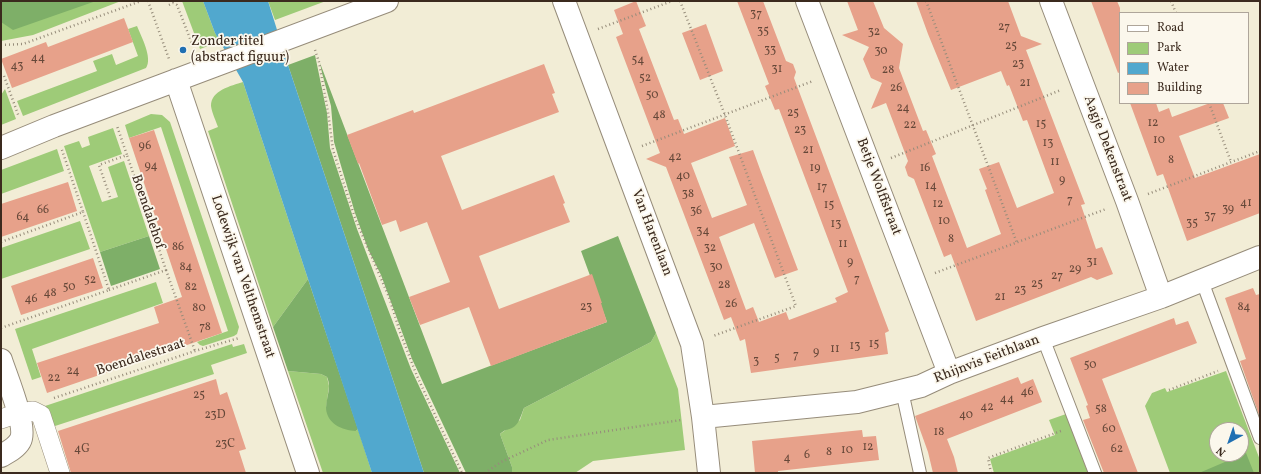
<!DOCTYPE html>
<style>
body{margin:0}
#map{position:relative;width:1261px;height:474px;overflow:hidden;background:#f2edd6;font-family:Vollkorn,serif}
canvas{display:block}
.frame{position:absolute;inset:0;border:2px solid #3b2a1e;pointer-events:none}
.legend{position:absolute;left:1119px;top:12px;width:130px;height:92px;box-sizing:border-box;background:#fbf7ec;border:1px solid #aea59a;margin:0;padding:5px 7px;list-style:none;font-size:12px;color:#3b2a1e}
.legend li{display:flex;align-items:center;gap:8px;height:20px}
.legend b{width:20px;border:1px solid #aea59a}
.north{position:absolute;left:1209px;top:422px;width:40px;height:40px;box-sizing:border-box;background:#fbf7ec;border:1px solid #aea59a;border-radius:50%;rotate:220deg;font-size:11px;font-weight:700;line-height:16px;text-align:center;color:#3b2a1e}
.north::after{content:'';display:block;margin:auto;width:14px;height:18px;background:#1f6fb2;clip-path:polygon(50% 0,100% 100%,50% 72%,0 100%)}
</style>
<div id="map">
<canvas width="1261" height="474"></canvas>
<div class="frame"></div>
<ul class="legend">
<li><b style="height:5px;background:#fff"></b>Road</li>
<li><b style="height:11px;background:#9ecb78"></b>Park</li>
<li><b style="height:11px;background:#51a8ce"></b>Water</li>
<li><b style="height:11px;background:#e7a18a"></b>Building</li>
</ul>
<div class="north">N</div>
</div>
<script>
const ctx = document.querySelector('canvas').getContext('2d');
ctx.lineJoin = 'round';
function paint(path, color) {
  ctx.fillStyle = color;
  ctx.fill(path, 'evenodd');
}
function strokePath(path, color, width, dash) {
  ctx.strokeStyle = color;
  ctx.lineWidth = width;
  ctx.lineCap = dash ? 'butt' : 'round';
  ctx.setLineDash(dash || []);
  ctx.stroke(path);
}
function drawText(font, color, halo, rows, align = 'center') {
  ctx.font = font + ' Vollkorn,serif';
  ctx.lineWidth = 3.5;
  ctx.setLineDash([]);
  ctx.textBaseline = 'middle';
  ctx.strokeStyle = halo;
  ctx.fillStyle = color;
  for (const [text, x, y, turn = 0] of rows) {
    ctx.save();
    ctx.translate(x, y);
    ctx.rotate((+turn || 0) * Math.PI / 180);
    ctx.textAlign = isNaN(turn) ? turn : align;
    if (halo) ctx.strokeText(text, 0, 0);
    ctx.fillText(text, 0, 0);
    ctx.restore();
  }
}
paint(new Path2D(`
 M 1,1 L 121,1 L 33,35 L 1,41 Z
 M 182,1 L 203,1 L 215,33 L 221,41 L 200,49 Z
 M 268,1 L 326,1 L 275,20 Z
 M 137,26 C 141,36 153,58 146,68 L 23,116 L 17,101 L 97,71 L 93,61 L 112,54 L 116,65 L 138,56 L 128,29 Z
 M 243,82 L 308,279 L 273,327 L 208,131 L 218,127 C 216,121 212,113 211,106 C 211,90 231,86 243,82 Z
 M 5,89 L 16,119 L 1,125 L 1,95 Z
 M 151,114 L 162,115 L 170,122 L 239,327 L 237,334 L 234,336 L 203,346 L 200,345 L 197,342 L 228,331 L 161,127 L 129,138 L 125,125 Z
 M 113,128 L 122,154 L 89,166 L 102,202 L 118,197 L 108,167 L 124,161 L 149,236 L 100,252 L 64,146 L 79,141 L 82,148 L 90,145 L 88,137 Z
 M 57,149 L 64,171 L 1,194 L 1,170 Z
 M 80,221 L 90,249 L 1,279 L 1,248 Z
 M 156,282 L 163,303 L 32,349 L 41,377 L 32,380 L 15,329 Z
 M 656,333 L 678,389 L 685,450 L 593,461 L 575,473 L 512,473 L 512,467 L 500,434 L 520,420 L 524,408 L 651,342 Z
 M 232,344 L 233,347 L 244,344 L 247,353 L 211,365 L 214,374 L 52,427 L 45,406 Z
 M 288,371 L 321,374 L 327,377 L 329,386 L 326,408 L 356,431 L 358,429 L 372,473 L 323,473 Z
 M 1226,371 L 1260,460 L 1260,473 L 1170,473 L 1145,406 L 1152,393 L 1165,388 L 1167,392 ZM 1217,430 L 1241,430 L 1241,454 L 1217,454 Z
 M 1066,414 L 1088,473 L 994,473 L 990,459 L 1055,435 L 1049,420 Z`), '#9ecb78');
paint(new Path2D(`
 M 1,1 L 96,1 L 13,30 L 1,22 Z
 M 315,55 L 327,113 L 330,148 L 357,229 L 411,369 L 460,473 L 424,473 L 288,65 Z
 M 320,63 L 442,384 L 607,322 L 581,251 L 618,236 L 656,333 L 651,342 L 524,408 C 521,415 519,425 512,428 C 507,430 504,430 500,434 L 512,467 L 512,473 L 466,473 L 412,359 L 381,275 L 368,249 L 355,213 L 334,142 L 331,106 L 322,73 Z
 M 149,236 L 160,269 L 111,286 L 100,252 Z
 M 308,279 L 358,429 L 356,431 C 342,430 327,424 326,408 C 326,401 329,393 329,386 C 329,383 328,379 327,377 L 321,374 L 288,371 L 273,327 Z
 M 1246,453 L 1254,473 L 1199,473 Z`), '#7eaf68');
paint(new Path2D(`
 M 203,1 L 268,1 L 288,65 L 424,473 L 372,473 L 243,82 L 215,33 Z`), '#51a8ce');
paint(new Path2D(`
 M 636,1 L 646,26 L 639,29 L 674,120 L 678,119 L 684,134 L 725,118 L 735,146 L 691,163 L 712,218 L 747,205 L 729,157 L 753,150 L 761,172 L 798,270 L 775,278 L 754,223 L 719,237 L 746,310 L 753,307 L 759,322 L 786,312 L 789,320 L 837,302 L 835,298 L 848,292 L 779,109 L 775,110 L 765,86 L 769,84 L 737,1 L 763,1 L 786,61 L 793,64 L 796,72 L 794,78 L 889,331 L 885,333 L 888,354 L 751,373 L 745,339 L 740,341 L 731,317 L 724,320 L 666,167 L 646,159 L 660,153 L 616,37 L 623,34 L 614,10 Z
 M 847,1 L 873,1 L 884,28 L 903,44 L 899,68 L 923,131 L 926,130 L 936,154 L 932,156 L 967,248 L 1001,234 L 985,190 L 987,189 L 979,169 L 999,162 L 1017,208 L 1054,193 L 1027,120 L 1023,121 L 1009,85 L 1007,86 L 1001,71 L 951,90 L 928,34 L 916,1 L 1008,1 L 1021,36 L 1042,44 L 1026,50 L 1085,204 L 1081,205 L 1096,249 L 1102,247 L 1113,274 L 1097,280 L 1091,277 L 976,321 L 951,254 L 944,257 L 914,179 L 908,176 L 905,167 L 908,161 L 886,103 L 871,109 L 882,83 L 871,78 L 863,59 L 869,47 L 842,35 L 858,30 Z
 M 1091,1 L 1117,1 L 1120,8 L 1120,72 L 1118,73 Z
 M 124,18 L 133,42 L 12,88 L 1,59 L 46,42 L 48,47 Z
 M 706,24 L 723,71 L 700,80 L 682,33 Z
 M 544,64 L 555,93 L 552,94 L 559,112 L 441,156 L 462,210 L 554,175 L 565,203 L 563,204 L 570,222 L 479,256 L 499,309 L 592,274 L 602,303 L 601,303 L 607,322 L 491,366 L 469,307 L 420,325 L 409,297 L 450,282 L 427,222 L 400,232 L 396,220 L 382,225 L 359,163 L 358,164 L 347,135 L 413,110 L 414,113 Z
 M 1130,103 L 1156,103 L 1159,112 L 1169,108 L 1172,117 L 1210,103 L 1223,103 L 1229,118 L 1179,136 L 1195,178 L 1260,154 L 1260,213 L 1187,241 L 1163,174 L 1157,176 Z
 M 154,130 L 222,333 L 47,393 L 37,363 L 159,323 L 154,307 L 182,297 L 129,138 Z
 M 68,182 L 77,211 L 1,237 L 1,204 Z
 M 93,258 L 103,288 L 21,315 L 11,286 Z
 M 1253,288 L 1256,295 L 1260,294 L 1259,415 L 1240,361 L 1246,359 L 1225,298 Z
 M 1174,318 L 1176,325 L 1188,321 L 1197,343 L 1102,379 L 1138,473 L 1104,473 L 1083,420 L 1090,418 L 1086,406 L 1088,405 L 1070,358 Z
 M 1018,377 L 1021,384 L 1033,379 L 1042,402 L 947,439 L 954,457 L 958,473 L 933,473 L 928,452 L 915,416 Z
 M 216,379 L 220,395 L 227,392 L 246,449 L 239,451 L 246,473 L 71,473 L 58,431 Z
 M 862,430 L 863,437 L 876,436 L 879,460 L 778,471 L 778,473 L 755,473 L 752,441 Z`), '#e7a18a');
const service = new Path2D(`
 M 1202,281 L 1260,438
 M 1043,338 L 1095,473
 M 902,391 L 920,473`);
const pedestrian = new Path2D(`
 M 1,419 L 19,413 L 33,411 L 41,415 L 60,473`);
const minor = new Path2D(`
 M 564,1 L 692,344 L 703,417 L 709,473
 M 807,1 L 949,373
 M 1051,1 L 1127,201 L 1161,297
 M 176,80 L 308,473
 M 1,148 L 54,126 L 387,1
 M 1,360 C 6,376 28,428 20,441 C 16,448 8,452 1,456
 M 703,417 L 857,402 L 921,386 L 949,373 L 1043,338 L 1161,297 L 1260,257`);
strokePath(service, '#968c7a', 14);
strokePath(pedestrian, '#968c7a', 20);
strokePath(minor, '#968c7a', 24);
strokePath(new Path2D(`
 M 148,1 L 169,59
 M 680,1 L 725,115 L 796,306 L 713,336
 M 926,1 L 1017,243
 M 1171,1 L 1176,13
 M 169,5 L 173,3 L 177,5 L 194,49
 M 598,29 L 672,1
 M 1,45 L 23,44 L 141,1
 M 315,50 L 319,62 L 328,112 L 333,150 L 355,218 L 389,297 L 400,332 L 417,376 L 462,473
 M 4,76 L 19,117
 M 1209,103 L 1231,162
 M 642,146 L 813,81
 M 891,158 L 1061,90
 M 1148,194 L 1260,151
 M 110,197 L 99,165 L 127,155 L 117,126
 M 1,242 L 83,212 L 61,147
 M 166,270 L 195,351
 M 935,273 L 1106,209
 M 109,290 L 166,270 L 127,155
 M 1,328 L 109,290 L 83,212
 M 1169,390 L 1218,371
 M 54,398 L 195,351 L 239,338
 M 485,473 L 501,462 L 548,440 L 681,420
 M 991,473 L 988,458 L 1061,431`), '#968c7a', 2.5, [1, 3]);
strokePath(service, '#fff', 12);
strokePath(pedestrian, '#fff', 19);
strokePath(minor, '#fff', 22);
for (const [x, y, r, color] of [
 [183,50,4,"#1f6fb2"]
]) {
  const dot = new Path2D();
  dot.arc(x, y, r, 0, 2 * Math.PI);
  ctx.fillStyle = color;
  ctx.fill(dot);
  strokePath(dot, '#fbf7ec', 1.5);
}
drawText('12px', '#664839', null, [
 ["37",756,15],
 ["27",1004,28],
 ["35",763,32],
 ["32",874,33],
 ["25",1011,47],
 ["33",770,51],
 ["30",881,52],
 ["44",38,59],
 ["54",638,61],
 ["23",1018,65],
 ["43",17,67],
 ["31",777,70],
 ["28",888,71],
 ["52",645,79],
 ["21",1025,84],
 ["26",896,89],
 ["50",652,96],
 ["24",903,109],
 ["25",793,114],
 ["48",659,116],
 ["12",1153,124],
 ["15",1041,125],
 ["22",910,126],
 ["23",800,131],
 ["10",1159,141],
 ["13",1048,144],
 ["96",145,147],
 ["21",808,151],
 ["42",675,158],
 ["8",1171,161],
 ["11",1055,163],
 ["94",151,167],
 ["19",815,169],
 ["16",925,169],
 ["40",683,177],
 ["9",1062,181],
 ["14",931,187],
 ["17",822,188],
 ["38",688,195],
 ["7",1070,201],
 ["41",1246,204],
 ["12",938,205],
 ["15",829,206],
 ["39",1228,210],
 ["66",43,211],
 ["36",696,212],
 ["37",1210,217],
 ["64",23,218],
 ["10",944,222],
 ["35",1192,224],
 ["13",836,225],
 ["34",703,232],
 ["8",951,240],
 ["11",843,245],
 ["86",178,248],
 ["32",710,249],
 ["9",850,263],
 ["31",1092,263],
 ["84",186,268],
 ["30",716,268],
 ["29",1075,270],
 ["27",1057,277],
 ["7",857,280],
 ["52",90,281],
 ["25",1037,285],
 ["28",724,286],
 ["50",69,288],
 ["82",191,288],
 ["23",1020,291],
 ["48",50,294],
 ["21",1000,298],
 ["46",31,300],
 ["26",731,305],
 ["23",586,308],
 ["84",1244,308],
 ["80",199,309],
 ["78",205,328],
 ["15",874,345],
 ["13",855,347],
 ["11",835,350],
 ["9",816,353],
 ["7",796,356],
 ["5",777,359],
 ["3",756,362],
 ["50",1090,366],
 ["24",73,372],
 ["22",54,379],
 ["46",1027,393],
 ["25",199,396],
 ["44",1007,400],
 ["42",987,408],
 ["58",1101,410],
 ["23D",215,416],
 ["40",966,416],
 ["60",1109,430],
 ["18",939,433],
 ["23C",225,445],
 ["12",868,448],
 ["4G",82,450],
 ["62",1117,450],
 ["10",847,451],
 ["8",829,453],
 ["6",807,456],
 ["4",787,459]
]);
drawText('14px', '#3b2a1e', '#fbf7ec', [
 ["Zonder titel",191,42],
 ["(abstract figuur)",191,58]
], 'left');
drawText('14px', '#3b2a1e', '#fbf7ec', [
 ["Aagje Dekenstraat",1107,149,69],
 ["Betje Wolffstraat",878,187,69],
 ["Boendalehof",147,212,71],
 ["Van Harenlaan",651,233,69],
 ["Lodewijk van Velthemstraat",242,277,71],
 ["Boendalestraat",141,358,-18],
 ["Rhijnvis Feithlaan",987,360,-21]
]);
</script>
